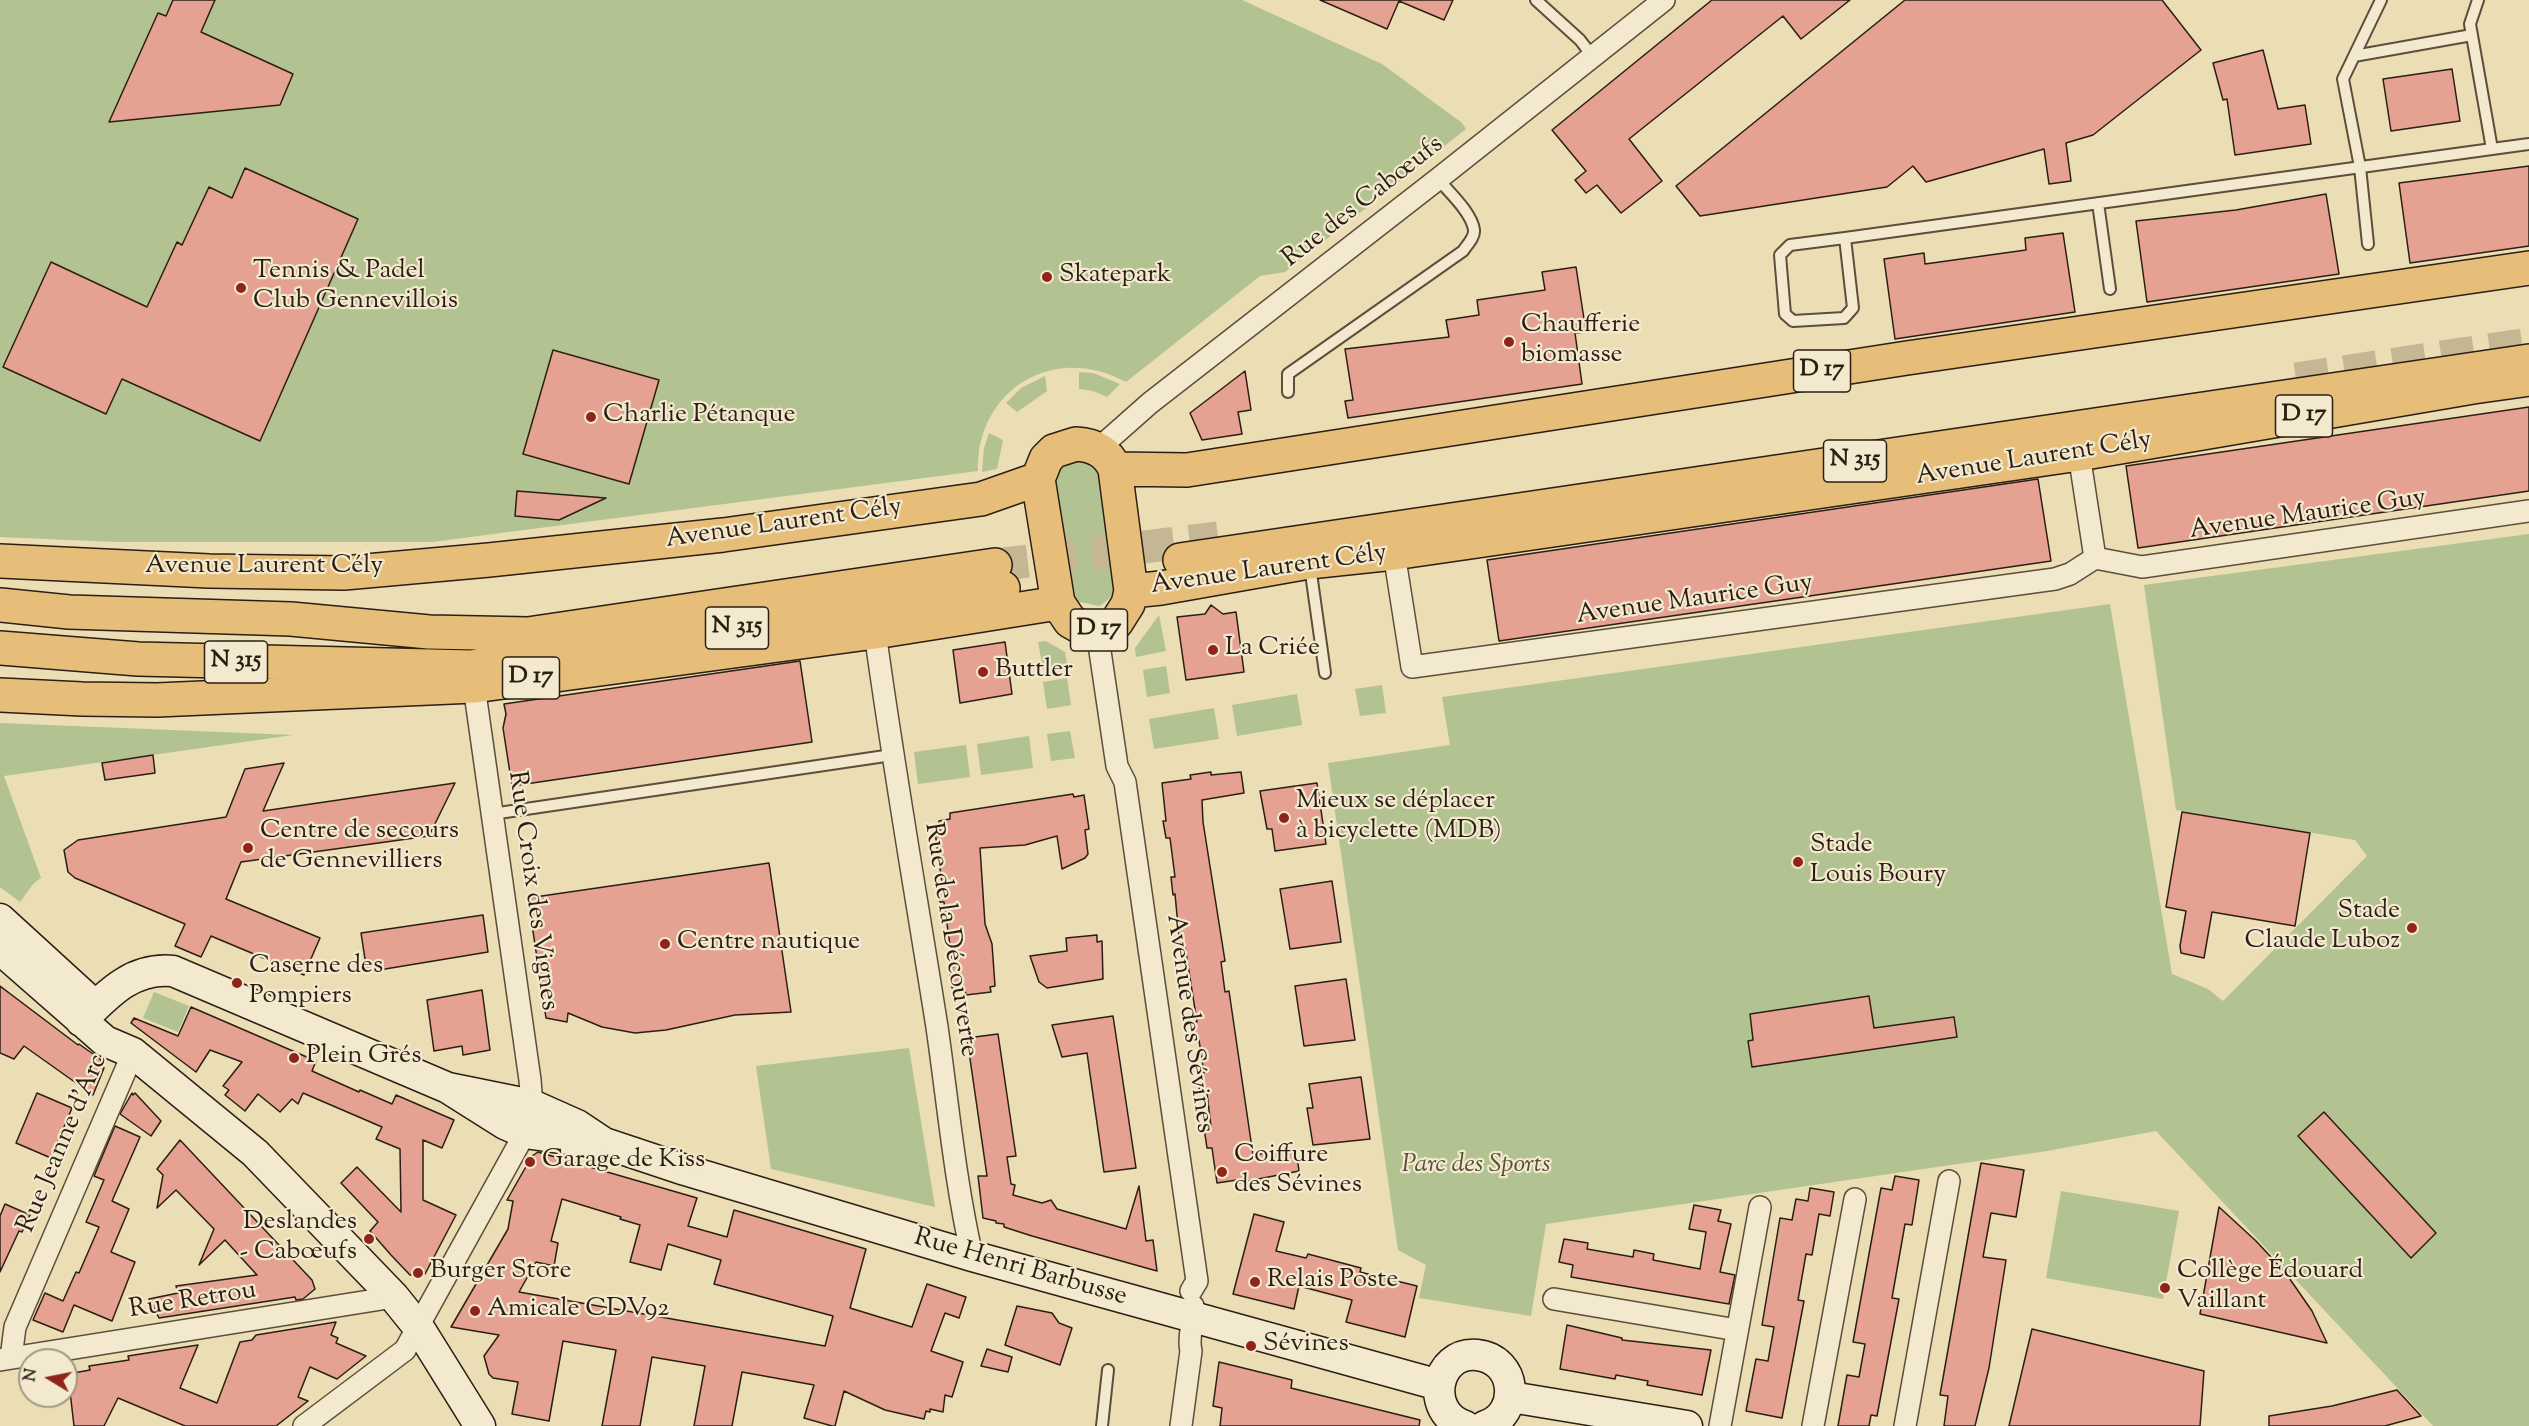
<!DOCTYPE html>
<meta charset="utf-8">
<style>
body{margin:0}
#map{position:relative;width:2529px;height:1426px;overflow:hidden;background:#ebddb4;font-family:"Sorts Mill Goudy",serif}
canvas{display:block}
.north{position:absolute;left:18px;top:1348px;width:60px;height:60px;box-sizing:border-box;background:#f2e9ce;border:2px solid #a39883;border-radius:50%;rotate:280deg;font-size:16px;font-weight:700;line-height:24px;text-align:center;color:#2c1e13}
.north::after{content:'';display:block;margin:auto;width:21px;height:27px;background:#8f2418;clip-path:polygon(50% 0,100% 100%,50% 72%,0 100%)}
</style>
<div id="map">
<canvas width="2529" height="1426"></canvas>
<div class="north">N</div>
</div>
<script>
const ctx = document.querySelector('canvas').getContext('2d');
ctx.lineJoin = 'round';
function paint(path, color) {
  ctx.fillStyle = color;
  ctx.fill(path, 'evenodd');
}
function strokePath(path, color, width, dash) {
  ctx.strokeStyle = color;
  ctx.lineWidth = width;
  ctx.lineCap = dash ? 'butt' : 'round';
  ctx.setLineDash(dash || []);
  ctx.stroke(path);
}
function drawText(font, color, halo, rows, align = 'center') {
  ctx.font = font + ' "Sorts Mill Goudy",serif';
  ctx.lineWidth = 4.5;
  ctx.setLineDash([]);
  ctx.textBaseline = 'middle';
  ctx.strokeStyle = halo;
  ctx.fillStyle = color;
  for (const [text, x, y, turn = 0] of rows) {
    ctx.save();
    ctx.translate(x, y);
    ctx.rotate((+turn || 0) * Math.PI / 180);
    ctx.textAlign = isNaN(turn) ? turn : align;
    if (halo) ctx.strokeText(text, 0, 0);
    ctx.fillText(text, 0, 0);
    ctx.restore();
  }
}
paint(new Path2D(`
 M 0,0 L 1242,0 L 1382,64 L 1462,123 L 1466,129 L 1285,272 L 1260,276 L 1126,382 C 1054,342 976,390 978,471 L 432,542 L 115,542 L 0,537 Z
 M 1079,372 L 1093,373 L 1120,384 L 1107,397 L 1093,391 L 1079,389 Z
 M 1045,376 L 1047,391 L 1017,412 L 1006,403 L 1021,388 Z
 M 989,433 L 1003,440 L 997,469 L 982,472 L 984,448 Z
 M 1077,460 C 1086,462 1092,464 1097,471 C 1107,484 1118,563 1117,581 C 1117,593 1108,601 1099,606 L 1075,601 L 1070,592 L 1063,526 L 1055,479 L 1059,469 L 1067,463 Z
 M 2529,534 L 2529,1426 L 2433,1426 L 2156,1131 L 2047,1151 L 1546,1224 L 1531,1316 L 1419,1298 L 1426,1265 L 1398,1250 L 1328,763 L 1450,745 L 1442,697 L 2110,604 L 2172,974 L 2208,989 L 2223,1001 L 2367,856 L 2355,840 L 2176,810 L 2144,585 Z
 M 1159,615 L 1166,651 L 1136,657 L 1135,648 Z
 M 1046,641 L 1065,652 L 1067,665 L 1043,669 L 1038,642 Z
 M 1166,666 L 1170,693 L 1147,697 L 1143,670 Z
 M 1067,678 L 1071,705 L 1047,709 L 1043,682 Z
 M 1382,685 L 1386,713 L 1360,716 L 1355,689 Z
 M 1297,694 L 1302,725 L 1237,736 L 1232,705 Z
 M 1214,708 L 1219,739 L 1154,749 L 1149,719 Z
 M 0,723 L 293,735 L 4,776 L 41,878 L 34,883 L 20,902 L 0,887 Z
 M 1070,731 L 1075,758 L 1051,761 L 1047,734 Z
 M 1029,736 L 1033,768 L 981,775 L 977,744 Z
 M 966,745 L 970,777 L 918,784 L 914,752 Z
 M 154,992 L 189,1006 L 178,1032 L 143,1018 Z
 M 909,1048 L 935,1207 L 771,1169 L 756,1066 Z
 M 2061,1191 L 2179,1211 L 2163,1299 L 2046,1278 Z`), '#b2c291');
const building = new Path2D(`
 M 173,0 L 215,0 L 201,32 L 293,74 L 280,105 L 109,122 L 158,13 L 166,16 Z
 M 1320,0 L 1453,0 L 1444,20 L 1399,1 L 1387,29 Z
 M 1712,0 L 1850,0 L 1801,39 L 1783,16 L 1629,139 L 1662,181 L 1621,213 L 1597,185 L 1586,193 L 1575,180 L 1586,171 L 1552,130 Z
 M 1905,0 L 2162,0 L 2201,50 L 2093,135 L 2066,143 L 2071,181 L 2049,184 L 2044,149 L 1926,182 L 1913,166 L 1887,187 L 1700,216 L 1676,186 Z
 M 2263,50 L 2278,109 L 2305,105 L 2311,144 L 2235,155 L 2227,99 L 2223,100 L 2213,63 Z
 M 2452,69 L 2460,121 L 2391,131 L 2383,79 Z
 M 2529,166 L 2529,246 L 2410,263 L 2399,183 Z
 M 245,168 L 358,219 L 260,441 L 122,379 L 106,414 L 3,367 L 51,262 L 147,307 L 177,242 L 182,245 L 209,187 L 232,198 Z
 M 2326,194 L 2339,274 L 2147,302 L 2136,221 L 2236,210 Z
 M 2063,233 L 2075,312 L 1895,339 L 1884,259 L 1924,253 L 1925,264 L 1961,259 L 2026,250 L 2025,238 Z
 M 1576,267 L 1586,332 L 1575,333 L 1582,384 L 1348,418 L 1345,401 L 1353,400 L 1345,349 L 1449,337 L 1446,320 L 1479,315 L 1477,300 L 1545,290 L 1542,272 Z
 M 553,350 L 659,380 L 629,484 L 523,454 Z
 M 1245,371 L 1251,410 L 1238,412 L 1242,434 L 1202,440 L 1190,413 Z
 M 2529,407 L 2529,491 L 2138,548 L 2126,466 Z
 M 2038,479 L 2051,561 L 1499,641 L 1487,560 Z
 M 517,491 L 606,498 L 559,520 L 515,516 Z
 M 1211,605 L 1223,614 L 1236,612 L 1244,672 L 1186,680 L 1177,617 L 1205,614 Z
 M 1005,642 L 1012,694 L 960,703 L 953,650 Z
 M 800,661 L 812,742 L 512,786 L 503,728 L 506,714 L 504,704 Z
 M 153,755 L 155,773 L 105,780 L 102,763 Z
 M 284,763 L 263,811 L 455,783 L 429,836 L 241,862 L 226,899 L 320,938 L 304,975 L 211,936 L 201,957 L 175,946 L 185,924 L 75,878 L 68,872 L 64,850 L 78,840 L 226,817 L 245,769 Z
 M 1211,772 L 1211,775 L 1241,772 L 1244,793 L 1202,800 L 1203,822 L 1225,961 L 1221,962 L 1225,992 L 1229,991 L 1253,1155 L 1296,1149 L 1299,1171 L 1238,1183 L 1237,1180 L 1217,1183 L 1212,1148 L 1207,1148 L 1204,1128 L 1211,1127 L 1207,1093 L 1200,1093 L 1197,1073 L 1204,1073 L 1199,1040 L 1192,1041 L 1190,1022 L 1197,1022 L 1185,946 L 1180,947 L 1175,894 L 1173,895 L 1171,877 L 1175,877 L 1170,838 L 1166,838 L 1163,821 L 1166,821 L 1162,783 L 1191,779 L 1190,775 Z
 M 1317,783 L 1326,844 L 1275,851 L 1272,829 L 1267,829 L 1260,791 Z
 M 1073,794 L 1074,797 L 1084,795 L 1089,829 L 1085,830 L 1088,854 L 1085,858 L 1062,869 L 1057,836 L 1025,845 L 980,848 L 985,924 L 992,944 L 995,986 L 990,987 L 991,992 L 966,995 L 964,986 L 952,988 L 949,967 L 953,967 L 944,902 L 940,902 L 937,883 L 942,883 L 935,832 L 940,831 L 939,821 L 950,819 L 950,813 Z
 M 2182,812 L 2310,833 L 2295,926 L 2212,912 L 2204,958 L 2181,953 L 2180,946 L 2186,911 L 2166,907 Z
 M 769,863 L 791,1012 L 735,1015 L 666,1030 L 635,1033 L 602,1027 L 568,1013 L 567,1022 L 546,1018 L 528,898 Z
 M 1332,881 L 1341,942 L 1290,949 L 1280,889 Z
 M 483,915 L 488,952 L 367,972 L 361,933 Z
 M 1097,935 L 1097,942 L 1102,941 L 1103,979 L 1047,988 L 1039,982 L 1030,956 L 1067,951 L 1066,938 Z
 M 1346,979 L 1355,1040 L 1304,1046 L 1295,986 Z
 M 0,986 L 78,1045 L 79,1044 L 100,1059 L 104,1068 L 93,1095 L 24,1046 L 14,1059 L 0,1053 Z
 M 482,990 L 490,1050 L 463,1055 L 462,1046 L 434,1051 L 427,1000 Z
 M 1869,996 L 1874,1028 L 1954,1017 L 1957,1037 L 1752,1067 L 1748,1041 L 1753,1040 L 1750,1014 Z
 M 191,1007 L 316,1061 L 312,1071 L 359,1092 L 360,1090 L 392,1104 L 396,1095 L 454,1120 L 442,1148 L 423,1140 L 423,1200 L 456,1215 L 425,1274 L 410,1275 L 391,1255 L 370,1231 L 378,1222 L 341,1183 L 357,1167 L 401,1212 L 400,1149 L 376,1139 L 382,1127 L 303,1093 L 298,1104 L 292,1099 L 280,1112 L 258,1094 L 245,1111 L 225,1095 L 229,1090 L 223,1086 L 242,1062 L 210,1050 L 196,1072 L 131,1023 L 134,1018 L 178,1036 Z
 M 1113,1016 L 1136,1168 L 1104,1172 L 1087,1053 L 1062,1057 L 1052,1025 Z
 M 998,1034 L 1016,1156 L 1007,1157 L 1011,1184 L 1015,1185 L 1013,1195 L 1042,1203 L 1051,1200 L 1057,1209 L 1126,1229 L 1139,1186 L 1146,1241 L 1153,1240 L 1157,1271 L 1032,1236 L 1004,1227 L 1004,1224 L 996,1223 L 996,1221 L 983,1218 L 978,1176 L 987,1176 L 967,1038 Z
 M 1361,1077 L 1370,1139 L 1313,1145 L 1307,1108 L 1313,1108 L 1309,1084 Z
 M 37,1093 L 72,1108 L 51,1158 L 16,1143 Z
 M 132,1093 L 133,1095 L 135,1093 L 161,1121 L 151,1136 L 120,1114 Z
 M 2324,1112 L 2436,1233 L 2411,1258 L 2298,1136 Z
 M 115,1126 L 140,1137 L 112,1201 L 129,1209 L 111,1252 L 135,1262 L 112,1321 L 74,1305 L 63,1332 L 33,1320 L 45,1293 L 63,1301 L 76,1272 L 79,1273 L 99,1227 L 86,1222 L 104,1180 L 94,1176 Z
 M 180,1140 L 312,1280 L 315,1289 L 303,1299 L 296,1300 L 295,1297 L 159,1318 L 149,1299 L 178,1293 L 176,1286 L 257,1275 L 225,1240 L 199,1265 L 214,1229 L 176,1190 L 157,1208 L 163,1175 L 157,1169 Z
 M 538,1152 L 697,1198 L 688,1226 L 727,1237 L 734,1210 L 866,1249 L 850,1308 L 912,1327 L 927,1284 L 966,1297 L 959,1318 L 945,1313 L 931,1351 L 963,1362 L 952,1397 L 945,1395 L 943,1412 L 930,1409 L 930,1412 L 926,1411 L 924,1419 L 885,1410 L 844,1391 L 835,1426 L 832,1426 L 804,1418 L 814,1385 L 742,1372 L 732,1426 L 694,1426 L 705,1366 L 652,1357 L 640,1426 L 602,1426 L 616,1350 L 563,1341 L 549,1421 L 512,1414 L 518,1382 L 493,1378 L 489,1374 L 484,1356 L 499,1335 L 451,1327 L 508,1229 L 513,1201 L 507,1200 L 532,1156 ZM 562,1199 L 621,1217 L 620,1219 L 640,1225 L 630,1262 L 661,1270 L 668,1244 L 721,1260 L 714,1284 L 833,1316 L 825,1346 L 519,1292 L 536,1262 L 554,1266 L 558,1243 L 551,1241 Z
 M 1981,1163 L 2024,1170 L 2016,1217 L 1991,1213 L 1983,1257 L 2006,1260 L 1989,1368 L 1975,1426 L 1944,1426 L 1948,1396 L 1940,1395 Z
 M 1895,1176 L 1919,1180 L 1912,1225 L 1905,1224 L 1892,1298 L 1899,1299 L 1877,1416 L 1871,1415 L 1869,1426 L 1838,1426 L 1847,1375 L 1859,1377 L 1865,1344 L 1853,1342 L 1881,1188 L 1892,1190 Z
 M 1810,1188 L 1834,1192 L 1830,1216 L 1819,1214 L 1812,1255 L 1806,1254 L 1798,1300 L 1804,1301 L 1782,1418 L 1746,1411 L 1756,1359 L 1768,1361 L 1774,1327 L 1762,1325 L 1780,1218 L 1792,1220 L 1796,1199 L 1808,1201 Z
 M 5,1204 L 30,1215 L 22,1232 L 19,1231 L 0,1272 L 0,1216 Z
 M 1694,1205 L 1721,1210 L 1718,1221 L 1731,1224 L 1720,1272 L 1735,1275 L 1729,1304 L 1571,1277 L 1573,1265 L 1559,1262 L 1564,1239 L 1588,1243 L 1587,1249 L 1633,1257 L 1634,1250 L 1654,1254 L 1653,1260 L 1700,1269 L 1706,1232 L 1689,1229 Z
 M 2219,1207 L 2256,1241 L 2285,1272 L 2312,1311 L 2327,1343 L 2200,1314 Z
 M 1254,1214 L 1284,1222 L 1276,1251 L 1306,1258 L 1308,1254 L 1361,1268 L 1360,1272 L 1417,1286 L 1405,1337 L 1346,1322 L 1352,1300 L 1299,1286 L 1294,1309 L 1233,1294 Z
 M 1017,1306 L 1052,1313 L 1059,1323 L 1072,1328 L 1060,1365 L 1005,1345 Z
 M 336,1322 L 331,1335 L 338,1338 L 336,1343 L 366,1356 L 337,1379 L 310,1367 L 298,1397 L 308,1401 L 276,1426 L 185,1426 L 118,1398 L 104,1426 L 74,1426 L 68,1374 L 90,1370 L 89,1366 L 129,1360 L 128,1356 L 198,1345 L 180,1388 L 217,1403 L 240,1342 L 252,1340 L 256,1335 Z
 M 1567,1325 L 1622,1338 L 1622,1340 L 1711,1350 L 1702,1395 L 1647,1385 L 1648,1381 L 1616,1375 L 1615,1379 L 1560,1369 Z
 M 2032,1329 L 2204,1371 L 2200,1426 L 2009,1426 Z
 M 987,1349 L 1012,1357 L 1008,1372 L 981,1366 Z
 M 1219,1362 L 1292,1380 L 1291,1388 L 1420,1420 L 1419,1426 L 1220,1426 L 1222,1408 L 1213,1406 Z
 M 2397,1390 L 2421,1416 L 2385,1426 L 2269,1426 L 2269,1416 L 2332,1406 Z`);
paint(building, '#e5a293');
strokePath(building, '#2c1e13', 1.5);
strokePath(new Path2D(`
 M 2296,379 L 2529,344
 M 995,565 L 1218,538`), '#c5b794', 33, [33, 16]);
const lane = new Path2D(`
 M 1536,0 L 1580,40 L 1593,57
 M 2478,0 L 2470,24 L 2492,149 L 2529,144
 M 2354,56 L 2472,35
 M 2098,203 L 2110,289
 M 1845,238 L 1853,308 L 1844,318 L 1793,321 L 1785,314 L 1780,255 L 1790,245 L 1845,238 L 2492,149
 M 2368,244 L 2360,167 L 2343,79 L 2381,0
 M 1288,392 L 1288,374 L 1463,251 C 1467,245 1475,237 1474,230 C 1472,213 1449,192 1438,179
 M 1310,566 L 1325,673
 M 492,814 L 892,755
 M 1102,1426 L 1108,1370`);
const street = new Path2D(`
 M 1098,449 L 1150,403 L 1438,179 L 1664,0
 M 2079,454 L 2095,558
 M 1394,553 L 1412,667 L 2055,579 L 2070,574 L 2095,558 L 2142,567 L 2529,511
 M 1097,631 L 1117,766 L 1125,782 L 1197,1281 L 1191,1291
 M 875,632 C 893,764 916,895 937,1027 C 948,1104 955,1181 972,1256
 M 474,686 L 530,1080 L 532,1105
 M 1554,1299 L 1737,1330
 M 11,1358 L 15,1327 L 133,1053
 M 0,1360 L 394,1297
 M 304,1426 L 405,1350 L 525,1133
 M 1181,1426 L 1191,1351 C 1187,1335 1195,1322 1193,1306
 M 1720,1426 L 1760,1207
 M 1813,1426 L 1855,1199
 M 1905,1426 L 1949,1181`);
const secondary = new Path2D(`
 M 0,919 L 93,1004
 M 0,949 L 105,1041 L 133,1053 L 255,1153 L 394,1297 L 419,1328 L 480,1426
 M 81,1021 C 108,994 132,967 173,971 L 448,1088 L 505,1124 L 525,1133 L 595,1143
 M 448,1088 L 532,1105 L 577,1125 L 604,1143 L 685,1170 L 972,1256 L 1439,1385
 M 1511,1397 L 1687,1426
 M 1465,1426 C 1424,1413 1435,1351 1477,1355 C 1517,1359 1522,1414 1485,1426`);
const primary = new Path2D(`
 M 1076,444 C 1094,445 1108,452 1115,469 L 1131,591 L 1128,604 L 1116,623 L 1097,631 L 1086,630 L 1070,621 L 1058,603 L 1038,479 L 1046,459 L 1054,451 Z
 M 1115,469 L 1187,470 L 1907,358 L 2529,268
 M 0,561 L 209,571 L 344,573 L 489,560 L 723,535 L 981,499 L 1038,479
 M 1131,591 L 1161,588 L 1309,562 L 1394,553 L 2079,454 L 2473,387 L 2529,379
 M 0,695 L 82,699 L 157,700 L 474,686 L 875,632 L 1058,603`);
const highway = new Path2D(`
 M 1180,560 L 2529,361
 M 0,605 L 69,612 L 291,619 L 429,632 L 528,634 L 995,565
 M 0,648 L 138,659 L 471,667 L 1003,588`);
strokePath(lane, '#5c4e3b', 14);
strokePath(street, '#5c4e3b', 24);
strokePath(secondary, '#2c1e13', 33);
strokePath(primary, '#2c1e13', 36);
strokePath(highway, '#2c1e13', 36);
strokePath(lane, '#f2e9ce', 10);
strokePath(street, '#f2e9ce', 21);
strokePath(secondary, '#f2e9ce', 30);
strokePath(primary, '#e6be7a', 33);
strokePath(highway, '#e6be7a', 33);
for (const [x, y, r, color] of [
 [1047,277,6,"#8f2418"],
 [241,288,6,"#8f2418"],
 [1509,342,6,"#8f2418"],
 [591,417,6,"#8f2418"],
 [1213,650,6,"#8f2418"],
 [983,672,6,"#8f2418"],
 [1284,818,6,"#8f2418"],
 [248,848,6,"#8f2418"],
 [1798,862,6,"#8f2418"],
 [2412,928,6,"#8f2418"],
 [665,944,6,"#8f2418"],
 [237,983,6,"#8f2418"],
 [294,1058,6,"#8f2418"],
 [530,1162,6,"#8f2418"],
 [1222,1172,6,"#8f2418"],
 [369,1239,6,"#8f2418"],
 [418,1273,6,"#8f2418"],
 [1255,1282,6,"#8f2418"],
 [2165,1288,6,"#8f2418"],
 [475,1311,6,"#8f2418"],
 [1251,1346,6,"#8f2418"]
]) {
  const dot = new Path2D();
  dot.arc(x, y, r, 0, 2 * Math.PI);
  ctx.fillStyle = color;
  ctx.fill(dot);
  strokePath(dot, '#f2e9ce', 2);
}
for (const [x, y, w] of [
 [1822,371,57],
 [2304,416,57],
 [1855,461,63],
 [737,628,63],
 [1099,630,57],
 [236,662,63],
 [531,678,57]
]) {
  const box = new Path2D();
  box.roundRect(x - w / 2, y - 21, w, 42, 4.5);
  ctx.fillStyle = '#f2e9ce';
  ctx.fill(box);
  strokePath(box, '#2c1e13', 1.5);
}
drawText('bold 24px', '#2c1e13', null, [
 ["D 17",1822,371],
 ["D 17",2304,416],
 ["N 315",1855,461],
 ["N 315",737,628],
 ["D 17",1099,630],
 ["N 315",236,662],
 ["D 17",531,678]
]);
drawText('26px', '#2c1e13', '#f2e9ce', [
 ["Rue des Cabœufs",1364,203,-38],
 ["Avenue Laurent Cély",2034,460,-9],
 ["Avenue Maurice Guy",2308,516,-8],
 ["Avenue Laurent Cély",784,525,-8],
 ["Avenue Laurent Cély",264,568],
 ["Avenue Laurent Cély",1269,571,-8],
 ["Avenue Maurice Guy",1695,601,-8],
 ["Rue Croix des Vignes",531,891,82],
 ["Rue de la Découverte",949,940,81],
 ["Avenue des Sévines",1188,1024,82],
 ["Rue Jeanne d'Arc",64,1144,-67],
 ["Rue Henri Barbusse",1020,1269,16],
 ["Rue Retrou",193,1302,-9]
]);
drawText('26px', '#2c1e13', '#f2e9ce', [
 ["Tennis & Padel",253,273],
 ["Club Gennevillois",253,303],
 ["Skatepark",1059,277],
 ["Chaufferie",1521,327],
 ["biomasse",1521,357],
 ["Charlie Pétanque",603,417],
 ["La Criée",1225,650],
 ["Buttler",995,672],
 ["Mieux se déplacer",1296,803],
 ["à bicyclette (MDB)",1296,833],
 ["Centre de secours",260,833],
 ["de Gennevilliers",260,863],
 ["Stade",1810,847],
 ["Louis Boury",1810,877],
 ["Stade",2400,913,"right"],
 ["Claude Luboz",2400,943,"right"],
 ["Centre nautique",677,944],
 ["Caserne des",249,968],
 ["Pompiers",249,998],
 ["Plein Grés",306,1058],
 ["Coiffure",1234,1157],
 ["des Sévines",1234,1187],
 ["Garage de Kiss",542,1162],
 ["Deslandes",357,1224,"right"],
 ["- Cabœufs",357,1254,"right"],
 ["Burger Store",430,1273],
 ["Collège Édouard",2177,1273],
 ["Vaillant",2177,1303],
 ["Relais Poste",1267,1282],
 ["Amicale CDV92",487,1311],
 ["Sévines",1263,1346]
], 'left');
drawText('italic 26px', '#544f39', '#f2e9ce', [
 ["Parc des Sports",1476,1167]
]);
</script>
